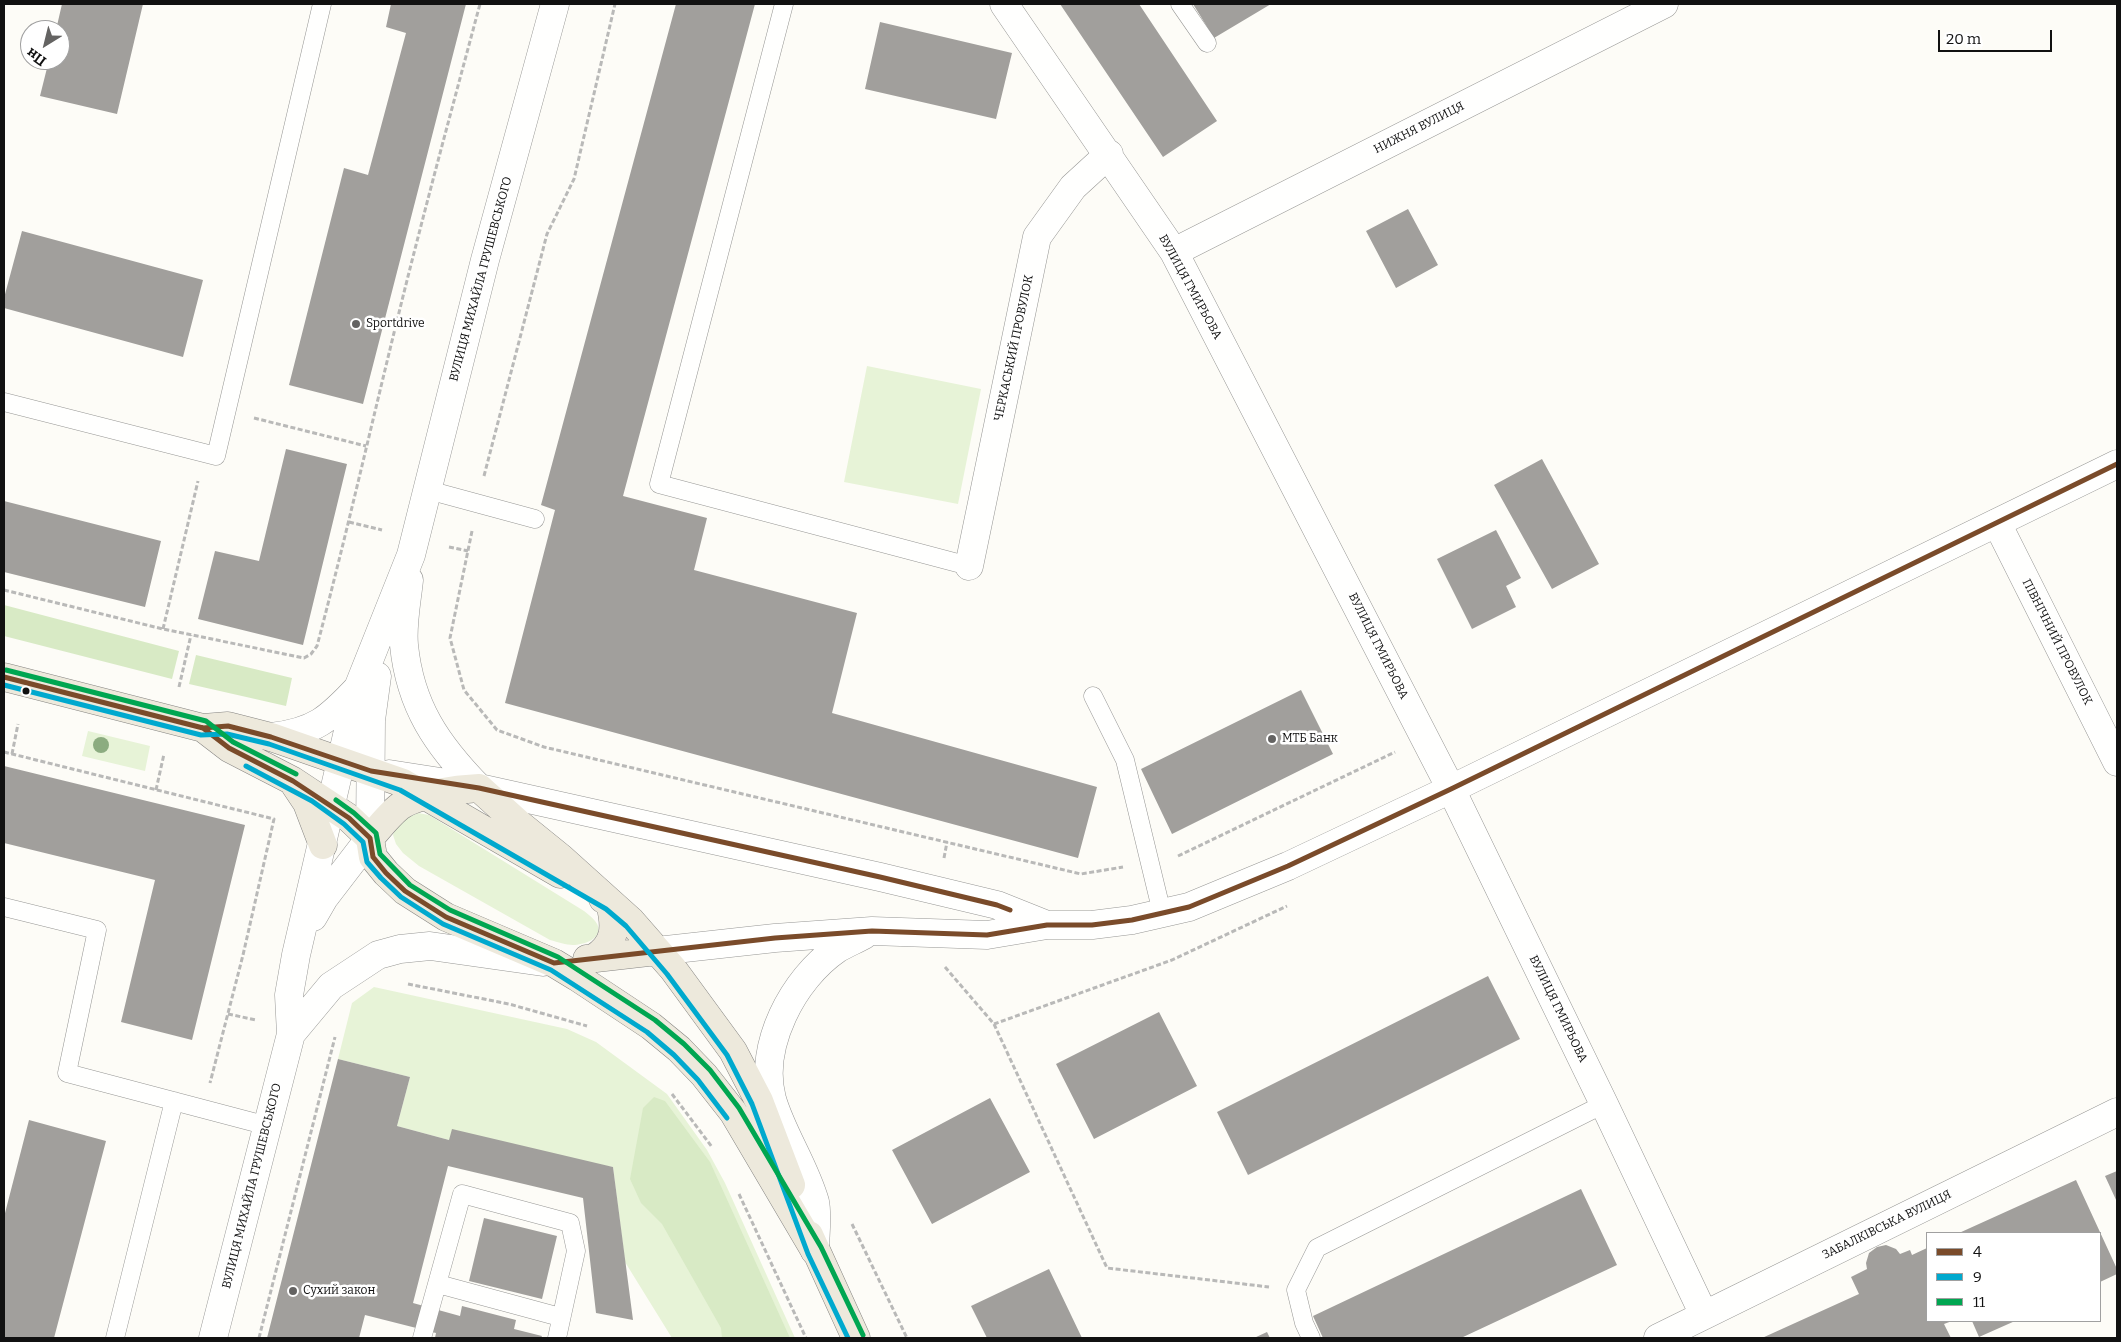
<!DOCTYPE html>
<meta charset="utf-8">
<style>
body{margin:0}
#map{position:relative;width:2121px;height:1342px;overflow:hidden;background:#fdfcf7;font-family:Bitter,serif}
canvas{display:block}
.frame{position:absolute;inset:0;border:5px solid #111;pointer-events:none}
.legend{position:absolute;left:1926px;top:1232px;width:175px;height:90px;box-sizing:border-box;background:#fff;border:1px solid #a0a0a0;margin:0;padding:6px 9px;list-style:none;font-size:15px;color:#111}
.legend li{display:flex;align-items:center;gap:10px;height:25px}
.legend b{width:25px;border:1px solid #a0a0a0}
.north{position:absolute;left:20px;top:20px;width:50px;height:50px;box-sizing:border-box;background:#fff;border:1px solid #a0a0a0;border-radius:50%;rotate:216deg;font-size:14px;font-weight:700;line-height:20px;text-align:center;color:#111}
.north::after{content:'';display:block;margin:auto;width:18px;height:22px;background:#646362;clip-path:polygon(50% 0,100% 100%,50% 72%,0 100%)}
.scale{position:absolute;left:1938px;top:30px;width:114px;height:22px;box-sizing:border-box;border:2px solid #111;border-top:0;padding-left:6px;font-size:15px;line-height:18px;white-space:nowrap;color:#111;-webkit-text-stroke:4px #fff;paint-order:stroke}
</style>
<div id="map">
<canvas width="2121" height="1342"></canvas>
<div class="frame"></div>
<ul class="legend">
<li><b style="height:6px;background:#7a4b2a"></b>4</li>
<li><b style="height:6px;background:#00a9ce"></b>9</li>
<li><b style="height:6px;background:#00a651"></b>11</li>
</ul>
<div class="north">Пн</div>
<div class="scale">20 m</div>
</div>
<script>
const ctx = document.querySelector('canvas').getContext('2d');
ctx.lineJoin = 'round';
function paint(path, color) {
  ctx.fillStyle = color;
  ctx.fill(path, 'evenodd');
}
function strokePath(path, color, width, dash) {
  ctx.strokeStyle = color;
  ctx.lineWidth = width;
  ctx.lineCap = dash ? 'butt' : 'round';
  ctx.setLineDash(dash || []);
  ctx.stroke(path);
}
function drawText(font, color, halo, rows, align = 'center') {
  ctx.font = font + ' Bitter,serif';
  ctx.lineWidth = 5;
  ctx.setLineDash([]);
  ctx.textBaseline = 'middle';
  ctx.strokeStyle = halo;
  ctx.fillStyle = color;
  for (const [text, x, y, turn = 0] of rows) {
    ctx.save();
    ctx.translate(x, y);
    ctx.rotate((+turn || 0) * Math.PI / 180);
    ctx.textAlign = isNaN(turn) ? turn : align;
    if (halo) ctx.strokeText(text, 0, 0);
    ctx.fillText(text, 0, 0);
    ctx.restore();
  }
}
paint(new Path2D(`
 M 867,366 L 981,389 L 958,504 L 844,482 Z
 M 88,731 L 150,746 L 145,771 L 82,756 Z
 M 418,813 L 429,815 L 584,911 C 589,915 596,920 598,926 C 602,939 583,945 573,945 C 566,945 558,942 550,940 L 419,866 L 403,853 L 396,844 L 393,835 L 395,829 L 407,818 Z
 M 374,987 L 567,1029 L 596,1042 L 667,1094 L 707,1150 L 725,1183 L 795,1338 L 672,1338 L 625,1262 L 613,1167 L 449,1140 L 397,1126 L 410,1077 L 338,1059 L 352,1003 Z`), '#e7f3d7');
paint(new Path2D(`
 M 4,605 L 179,651 L 172,679 L 4,636 Z
 M 196,655 L 292,678 L 286,706 L 189,684 Z
 M 654,1097 L 665,1101 L 710,1162 L 790,1338 L 722,1338 L 721,1328 L 662,1224 L 641,1203 L 630,1179 L 643,1108 Z`), '#d8eac5');
paint(new Path2D(`
 M 62,4 L 143,4 L 117,114 L 40,96 L 49,60 L 60,60 L 60,30 L 56,30 Z
 M 391,4 L 466,4 L 363,404 L 289,385 L 344,168 L 368,175 L 406,33 L 386,27 Z
 M 676,4 L 755,4 L 623,496 L 707,518 L 694,570 L 857,613 L 832,713 L 1097,787 L 1078,858 L 505,703 L 555,510 L 541,505 Z
 M 1060,4 L 1139,4 L 1217,121 L 1163,157 Z
 M 1193,4 L 1271,4 L 1214,38 Z
 M 880,22 L 1012,53 L 996,119 L 865,89 Z
 M 1408,209 L 1438,265 L 1396,288 L 1366,231 Z
 M 22,231 L 203,280 L 183,357 L 4,308 L 4,298 Z
 M 286,449 L 347,464 L 303,645 L 198,619 L 215,551 L 259,561 Z
 M 1542,459 L 1599,564 L 1552,589 L 1494,485 Z
 M 4,501 L 161,541 L 145,607 L 4,572 Z
 M 1496,530 L 1521,578 L 1506,586 L 1516,607 L 1472,629 L 1437,559 Z
 M 1301,690 L 1333,754 L 1172,834 L 1141,769 Z
 M 4,766 L 245,825 L 192,1040 L 121,1022 L 155,880 L 4,843 Z
 M 1488,976 L 1520,1039 L 1248,1175 L 1217,1112 Z
 M 1159,1012 L 1197,1086 L 1094,1139 L 1056,1064 Z
 M 338,1059 L 410,1077 L 397,1126 L 449,1140 L 452,1129 L 613,1167 L 633,1320 L 596,1313 L 583,1198 L 448,1166 L 413,1303 L 460,1316 L 462,1306 L 516,1320 L 514,1329 L 542,1336 L 541,1338 L 435,1338 L 436,1333 L 365,1315 L 359,1338 L 267,1338 Z
 M 990,1098 L 1030,1172 L 932,1224 L 892,1150 Z
 M 29,1120 L 106,1141 L 54,1338 L 4,1338 L 4,1217 Z
 M 2117,1171 L 2117,1202 L 2105,1176 Z
 M 2076,1180 L 2117,1269 L 2117,1274 L 2100,1282 L 2100,1233 L 1959,1233 Z
 M 1581,1189 L 1617,1265 L 1461,1338 L 1323,1338 L 1313,1316 Z
 M 484,1218 L 557,1236 L 542,1299 L 469,1281 Z
 M 1886,1245 L 1896,1249 L 1900,1254 L 1910,1250 L 1912,1255 L 1927,1248 L 1927,1321 L 1952,1321 L 1944,1324 L 1951,1338 L 1762,1338 L 1859,1294 L 1851,1277 L 1867,1269 L 1866,1263 L 1869,1253 L 1877,1247 Z
 M 1049,1269 L 1082,1338 L 987,1338 L 971,1306 Z
 M 1972,1321 L 2015,1321 L 1979,1337 Z
 M 1267,1332 L 1270,1338 L 1254,1338 Z`), '#a19f9c');
const service = new Path2D(`
 M 784,4 L 659,484 L 969,566
 M 1180,4 L 1207,43
 M 4,402 L 216,456 L 322,4
 M 428,490 L 535,519
 M 1093,696 L 1125,760 L 1162,913
 M 4,907 L 97,930 L 67,1073 L 268,1126
 M 438,1284 L 560,1317
 M 115,1338 L 174,1101
 M 422,1338 L 462,1194 L 570,1223 L 576,1251 L 557,1338
 M 1311,1338 L 1304,1323 L 1296,1290 L 1317,1248 L 1604,1104`);
const minor = new Path2D(`
 M 1004,4 L 1174,252 L 1451,789 L 1604,1104 L 1704,1315
 M 1174,252 L 1664,4
 M 1997,523 L 2117,762
 M 969,566 L 1037,237 L 1073,187 L 1109,154
 M 1658,1338 L 2117,1112`);
const tertiary = new Path2D(`
 M 409,580 C 407,600 402,624 404,645 C 410,706 437,745 479,788
 M 271,737 C 315,732 329,719 358,688
 M 389,774 L 479,788 L 880,877 L 997,905 L 1047,925
 M 313,917 L 324,898 L 370,838 L 371,720 L 377,676
 M 657,951 L 775,938 L 872,931 L 987,935 L 1047,925 L 1092,925 L 1132,920 L 1189,907 L 1288,866 L 1451,789 L 2117,464
 M 291,1034 L 331,986 L 378,955 L 400,949 L 430,946 L 543,962
 M 815,1251 C 815,1236 818,1216 815,1202 C 805,1166 782,1134 772,1099 C 758,1046 793,979 837,949 C 845,944 855,940 864,935
 M 213,1338 L 291,1034 L 289,995 L 296,955 L 358,688 L 411,555 L 485,260 L 555,4`);
const primary = new Path2D(`
 M 4,677 L 203,728 L 228,726 L 271,737 L 403,783 L 560,874
 M 203,728 L 229,748 L 293,781 L 349,818 L 370,838 L 373,857 L 386,873 L 405,891 L 446,917 L 554,963 L 577,977 L 651,1026 L 679,1049 L 704,1075 L 733,1112 L 815,1251
 M 295,785 L 307,803 L 323,845
 M 370,838 C 379,828 388,816 399,807 C 416,794 458,789 479,788 L 519,824 L 561,858 L 631,921 L 673,969 L 733,1051 L 759,1101 L 791,1185
 M 594,958 C 616,944 616,927 610,903 L 603,899
 M 587,959 L 657,951
 M 809,1235 L 856,1338`);
strokePath(service, '#979795', 19);
strokePath(minor, '#979795', 29);
strokePath(tertiary, '#979795', 29);
strokePath(primary, '#858482', 29);
strokePath(new Path2D(`
 M 254,418 L 366,446
 M 484,476 L 547,234 L 574,179 L 615,4
 M 349,522 L 382,530
 M 472,531 L 450,638 L 464,690 L 497,730 L 544,747 L 1081,874 L 1123,867
 M 449,547 L 468,551
 M 4,590 L 163,629 L 304,658 L 311,654 L 317,646 C 352,514 381,381 415,249 C 436,167 458,86 480,4
 M 163,629 L 198,481
 M 179,687 L 191,635
 M 4,752 L 274,819 L 243,955 L 210,1083
 M 12,754 L 18,724
 M 156,790 L 164,754
 M 1178,856 L 1395,752
 M 944,858 L 947,842
 M 945,967 L 994,1024 L 1172,960 L 1287,906
 M 408,984 L 509,1004 L 587,1026
 M 228,1014 L 256,1020
 M 994,1024 L 1107,1268 L 1269,1287
 M 672,1094 L 712,1147
 M 739,1194 L 806,1338
 M 852,1224 L 907,1338
 M 259,1338 L 335,1037`), '#b9b9b8', 3, [5, 2.5]);
strokePath(service, '#fffffe', 18);
strokePath(minor, '#fffffe', 28);
strokePath(tertiary, '#fffffe', 28);
strokePath(primary, '#ede9dc', 28);
strokePath(new Path2D(`
 M 4,677 L 203,728 L 228,726 L 271,737 L 371,771 L 479,788 L 880,877 L 997,905 L 1010,910
 M 203,728 L 229,748 L 293,781 L 349,818 L 370,838 L 373,857 L 386,873 L 405,891 L 446,917 L 554,963 L 775,938 L 872,931 L 987,935 L 1047,925 L 1092,925 L 1132,920 L 1189,907 L 1288,866 L 1451,789 L 2117,464`), '#7a4b2a', 5);
strokePath(new Path2D(`
 M 4,685 L 201,735 L 227,734 L 269,744 L 400,790 L 606,909 L 626,926 L 667,974 L 727,1055 L 752,1104 L 808,1254 L 848,1338
 M 246,766 L 312,801 L 344,824 L 363,842 L 367,862 L 381,878 L 401,897 L 443,924 L 551,970 L 647,1032 L 674,1055 L 698,1080 L 727,1118`), '#00a9ce', 5);
strokePath(new Path2D(`
 M 6,670 L 206,721 L 233,742 L 296,774
 M 336,800 L 354,813 L 376,833 L 380,854 L 410,885 L 450,910 L 558,957 L 655,1020 L 684,1044 L 710,1070 L 739,1108 L 821,1247 L 863,1335`), '#00a651', 5);
ctx.fillStyle = '#8cac80';
for (const [x, y] of [
 [101,745]
]) {
  ctx.beginPath();
  ctx.arc(x, y, 8, 0, 2 * Math.PI);
  ctx.fill();
}
for (const [x, y, r, color] of [
 [356,324,5,"#646362"],
 [26,691,4.5,"#111"],
 [1272,739,5,"#646362"],
 [293,1291,5,"#646362"]
]) {
  const dot = new Path2D();
  dot.arc(x, y, r, 0, 2 * Math.PI);
  ctx.fillStyle = color;
  ctx.fill(dot);
  strokePath(dot, '#fff', 2);
}
drawText('12px', '#111', '#fff', [
 ["НИЖНЯ ВУЛИЦЯ",1419,128,-27],
 ["ВУЛИЦЯ МИХАЙЛА ГРУШЕВСЬКОГО",481,279,-75],
 ["ВУЛИЦЯ ГМИРЬОВА",1190,287,61],
 ["ЧЕРКАСЬКИЙ ПРОВУЛОК",1014,348,-78],
 ["ПІВНІЧНИЙ ПРОВУЛОК",2057,642,63],
 ["ВУЛИЦЯ ГМИРЬОВА",1378,646,63],
 ["ВУЛИЦЯ ГМИРЬОВА",1558,1009,64],
 ["ВУЛИЦЯ МИХАЙЛА ГРУШЕВСЬКОГО",252,1186,-76],
 ["ЗАБАЛКІВСЬКА ВУЛИЦЯ",1887,1225,-26]
]);
drawText('12px', '#111', '#fff', [
 ["Sportdrive",366,324],
 ["МТБ Банк",1282,739],
 ["Сухий закон",303,1291]
], 'left');
</script>
